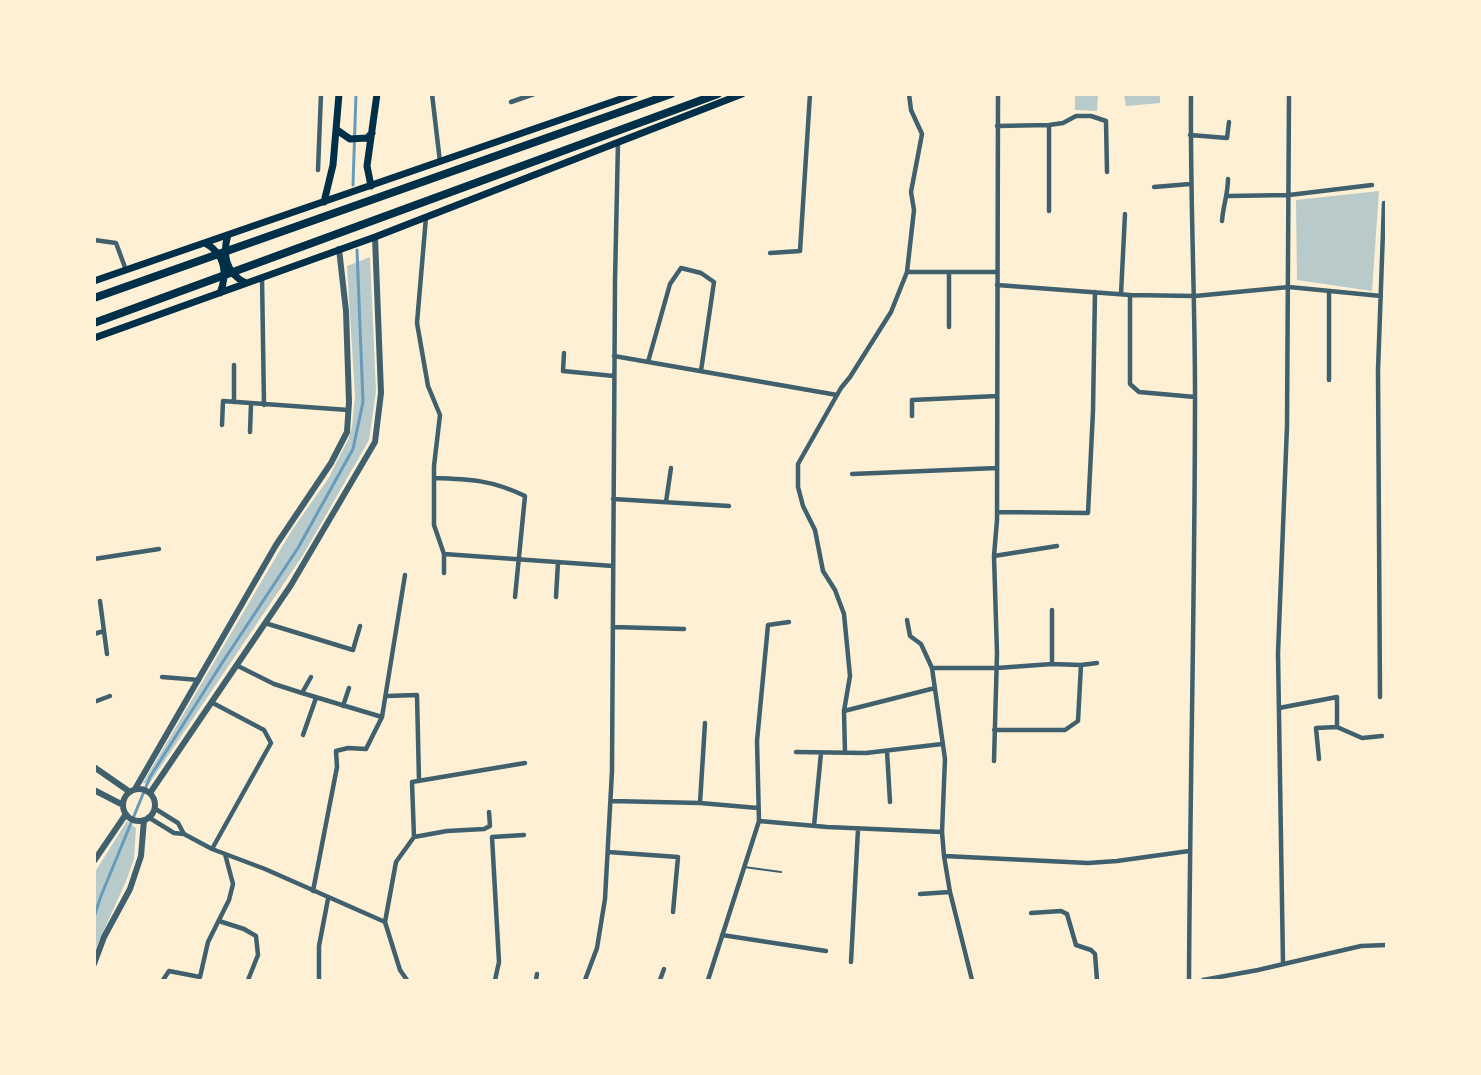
<!DOCTYPE html>
<style>
body{margin:0}
#map{position:relative;width:1481px;height:1075px;overflow:hidden;background:#fdf0d5;font-family:"Libre Baskerville",serif}
canvas{display:block}
.frame{position:absolute;inset:0;border:96px solid #fdf0d5;pointer-events:none}
</style>
<div id="map">
<canvas width="1481" height="1075"></canvas>
<div class="frame"></div>
</div>
<script>
const ctx = document.querySelector('canvas').getContext('2d');
ctx.lineJoin = 'round';
function paint(path, color) {
  ctx.fillStyle = color;
  ctx.fill(path, 'evenodd');
}
function strokePath(path, color, width, dash) {
  ctx.strokeStyle = color;
  ctx.lineWidth = width;
  ctx.lineCap = dash ? 'butt' : 'round';
  ctx.setLineDash(dash || []);
  ctx.stroke(path);
}
paint(new Path2D(`
 M 1075,95 L 1098,95 L 1097,111 L 1075,110 Z
 M 1124,95 L 1160,95 L 1160,103 L 1126,106 Z
 M 1379,191 L 1372,291 L 1297,280 L 1296,200 Z
 M 370,257 L 376,391 L 369,440 L 303,555 L 149,784 L 143,783 L 270,567 L 292,530 L 328,479 L 348,440 L 352,427 L 355,396 L 347,266 Z
 M 127,821 L 136,828 L 134,859 L 126,881 L 95,950 L 95,872 Z`), '#b9caca');
strokePath(new Path2D(`
 M 353,185 L 356,94
 M 94,917 L 101,896 L 150,777 L 222,663 L 298,548 L 353,449 L 363,402 L 357,250`), '#669bbc', 3);
strokePath(new Path2D(`
 M 744,867 L 781,872`), '#3f606c', 2);
strokePath(new Path2D(`
 M 432,94 L 440,162
 M 511,102 L 534,94
 M 997,126 L 1049,125 L 1063,123 L 1076,116 L 1091,116 L 1106,121 L 1107,172
 M 1190,135 L 1227,138 L 1229,122
 M 318,170 L 321,94
 M 1154,187 L 1190,184
 M 1228,196 L 1289,195 L 1372,185
 M 1049,211 L 1049,125
 M 426,217 L 417,323 L 428,386 L 440,415 L 434,466 L 434,525 L 444,554 L 444,573
 M 1222,221 C 1223,206 1228,194 1228,179
 M 94,240 L 116,243 L 126,270
 M 770,253 L 800,251 L 810,94
 M 907,272 L 997,272
 M 949,272 L 949,327
 M 262,277 L 264,405
 M 997,285 L 1130,295 L 1195,296 L 1289,287 L 1381,296
 M 1329,291 L 1329,380
 M 1121,294 L 1125,214
 M 1130,295 L 1130,384 L 1139,392 L 1195,397
 M 564,353 L 563,371 L 614,376
 M 614,356 L 837,395
 M 648,362 L 670,284 L 681,268 L 701,273 L 714,282 L 701,371
 M 234,365 L 234,402
 M 912,416 L 912,400 L 997,396
 M 222,425 L 223,401 L 348,410
 M 250,432 L 251,404
 M 852,474 L 997,468
 M 434,478 C 470,479 492,480 525,496 L 515,597
 M 613,499 L 729,506
 M 666,502 L 671,468
 M 997,512 L 1088,513 L 1093,411 L 1095,292
 M 444,554 L 613,566
 M 994,556 L 1057,546
 M 94,559 L 159,549
 M 556,597 L 558,562
 M 100,601 L 107,654
 M 1052,610 L 1052,664
 M 907,620 L 910,636 L 921,644 L 932,668 L 945,759 L 942,832 L 944,856 L 950,892 L 972,980
 M 265,623 L 353,650 L 360,626
 M 613,627 L 684,629
 M 94,634 L 104,631
 M 236,665 L 274,684 L 302,693 L 382,717
 M 932,668 L 997,668 L 1052,664 L 1081,665 L 1097,663
 M 162,677 L 199,680
 M 302,693 L 311,677
 M 387,696 L 417,695 L 419,781
 M 1380,697 L 1378,370 L 1384,203
 M 94,702 L 110,696
 M 211,702 L 264,730 L 271,743 L 212,849
 M 343,706 L 349,688
 M 1279,708 L 1337,697 L 1337,727 L 1362,738 L 1382,736
 M 844,711 L 935,688
 M 994,730 L 1065,730 L 1078,721 L 1081,665
 M 303,735 L 316,698
 M 887,751 L 890,802
 M 796,752 L 866,753 L 942,744
 M 845,753 L 844,711 L 850,676 L 844,614 L 835,590 L 823,571 L 815,530 L 803,506 L 798,487 L 798,464 L 841,388 L 850,377 L 891,312 L 907,272 L 914,210 L 911,192 L 922,134 L 911,110 L 909,94
 M 1319,759 L 1316,728 L 1337,727
 M 994,761 L 997,653 L 994,556 L 997,520 L 998,94
 M 611,801 L 700,803 L 758,808
 M 700,803 L 705,723
 M 154,808 L 178,823 L 184,834
 M 148,817 L 174,833 L 184,834 L 212,849 L 265,869 L 385,922 L 400,970 L 407,980
 M 759,821 L 827,827 L 942,832
 M 814,826 L 821,753
 M 414,837 L 447,831 L 484,829 L 490,826 L 489,812
 M 608,852 L 678,857 L 673,912
 M 944,856 L 1088,863 L 1117,861 L 1189,851
 M 313,891 L 337,767 L 336,751 L 348,748 L 366,749 L 382,717 L 405,575
 M 920,894 L 950,892
 M 1031,913 L 1061,911 L 1067,914 L 1076,945 L 1091,950 L 1095,954 L 1097,980
 M 219,921 L 244,929 L 256,936 L 258,955 L 248,980
 M 385,922 L 396,862 L 414,837 L 412,782 L 525,763
 M 722,935 L 826,951
 M 851,962 L 858,829
 M 1283,964 L 1278,653 L 1287,426 L 1289,94
 M 163,980 L 169,971 L 200,977 L 208,942 L 229,900 L 233,884 L 225,854
 M 319,980 L 319,946 L 328,899
 M 495,980 L 499,962 L 492,837 L 524,835
 M 536,980 L 537,974
 M 585,980 L 597,948 L 605,899 L 612,771 L 615,281 L 618,142
 M 660,980 L 664,969
 M 708,980 L 759,821 L 757,741 L 768,625 L 789,622
 M 1189,980 C 1190,785 1195,590 1195,394 C 1195,294 1190,195 1191,94
 M 1203,980 L 1258,970 L 1361,946 L 1386,945`), '#3f606c', 4.5);
strokePath(new Path2D(`
 M 94,767 L 130,792
 M 135,789 L 276,545 L 331,463 L 347,432 L 349,402 L 346,311 L 339,249
 M123 805a16 16 0 1 1 32 0a16 16 0 1 1-32 0Z
 M 94,790 L 123,805
 M 150,793 L 291,585 L 375,442 L 381,393 L 375,237
 M 94,861 L 126,814
 M 94,964 L 104,937 L 130,889 L 141,856 L 144,820`), '#3f606c', 6);
strokePath(new Path2D(`
 M 337,130 L 350,139 L 367,138 L 372,133
 M 371,186 L 367,166 L 377,94
 M 324,202 L 333,165 L 339,94
 M 228,235 C 222,254 226,274 246,283
 M 205,243 C 225,254 228,273 220,293
 M 94,281 L 635,94
 M 94,338 L 375,237 L 742,94`), '#003049', 7);
strokePath(new Path2D(`
 M 94,298 L 671,94
 M 94,323 L 718,94`), '#003049', 8);
</script>
